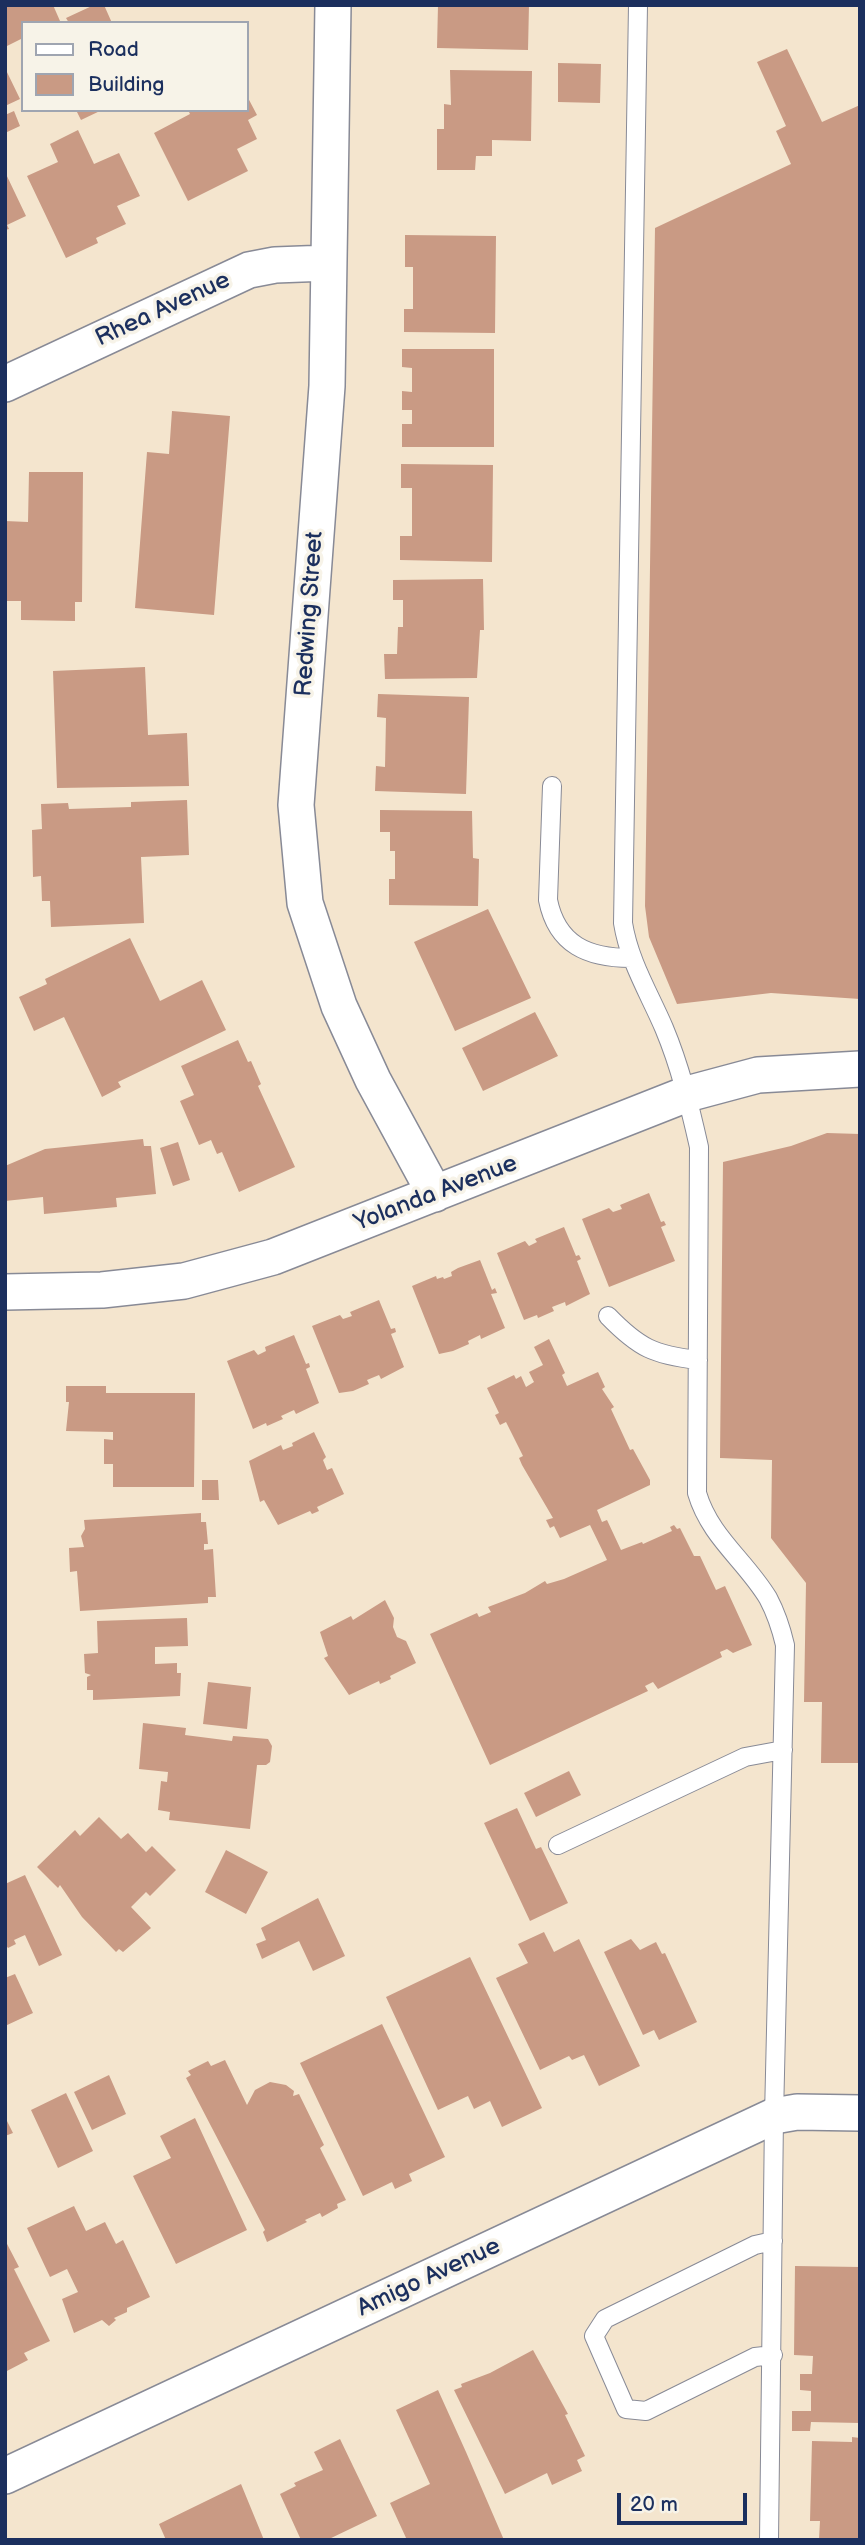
<!DOCTYPE html>
<style>
body{margin:0}
#map{position:relative;width:865px;height:2545px;overflow:hidden;background:#f4e5ce;font-family:"Balsamiq Sans",sans-serif}
canvas{display:block}
.frame{position:absolute;inset:0;border:7px solid #1b2f5e;pointer-events:none}
.legend{position:absolute;left:21px;top:21px;width:228px;height:91px;box-sizing:border-box;background:#f7f3e8;border:2px solid #9fa5b1;margin:0;padding:9px 12px;list-style:none;font-size:21px;color:#1b2f5e}
.legend li{display:flex;align-items:center;gap:14px;height:35px}
.legend b{width:35px;border:2px solid #9fa5b1}
.scale{position:absolute;left:617px;top:2493px;width:130px;height:32px;box-sizing:border-box;border:4px solid #1b2f5e;border-top:0;padding-left:9px;font-size:21px;line-height:24px;white-space:nowrap;color:#1b2f5e;-webkit-text-stroke:5px #f7f3e8;paint-order:stroke}
</style>
<div id="map">
<canvas width="865" height="2545"></canvas>
<div class="frame"></div>
<ul class="legend">
<li><b style="height:9px;background:#fff"></b>Road</li>
<li><b style="height:19px;background:#c99a84"></b>Building</li>
</ul>
<div class="scale">20 m</div>
</div>
<script>
const ctx = document.querySelector('canvas').getContext('2d');
ctx.lineJoin = 'round';
function paint(path, color) {
  ctx.fillStyle = color;
  ctx.fill(path, 'evenodd');
}
function strokePath(path, color, width, dash) {
  ctx.strokeStyle = color;
  ctx.lineWidth = width;
  ctx.lineCap = dash ? 'butt' : 'round';
  ctx.setLineDash(dash || []);
  ctx.stroke(path);
}
function drawText(font, color, halo, rows, align = 'center') {
  ctx.font = font + ' "Balsamiq Sans",sans-serif';
  ctx.lineWidth = 7;
  ctx.setLineDash([]);
  ctx.textBaseline = 'middle';
  ctx.strokeStyle = halo;
  ctx.fillStyle = color;
  for (const [text, x, y, turn = 0] of rows) {
    ctx.save();
    ctx.translate(x, y);
    ctx.rotate((+turn || 0) * Math.PI / 180);
    ctx.textAlign = isNaN(turn) ? turn : align;
    if (halo) ctx.strokeText(text, 0, 0);
    ctx.fillText(text, 0, 0);
    ctx.restore();
  }
}
paint(new Path2D(`
 M 5,5 L 53,5 L 60,21 L 23,23 L 23,38 L 5,47 Z
 M 94,5 L 104,5 L 112,23 L 69,23 L 66,18 Z
 M 438,5 L 529,5 L 528,50 L 437,48 Z
 M 787,49 L 822,122 L 860,105 L 860,999 L 771,993 L 677,1004 L 649,937 L 645,906 L 655,228 L 791,164 L 776,131 L 786,126 L 757,62 Z
 M 558,63 L 601,64 L 600,103 L 558,102 Z
 M 5,68 L 20,99 L 5,106 Z
 M 450,70 L 532,71 L 531,141 L 492,140 L 492,156 L 476,156 L 475,170 L 437,170 L 437,129 L 444,129 L 444,104 L 451,105 Z
 M 247,96 L 257,115 L 248,120 L 257,139 L 237,149 L 248,171 L 188,201 L 154,133 L 190,114 L 188,110 L 247,110 Z
 M 76,110 L 102,110 L 81,120 Z
 M 14,111 L 20,126 L 5,133 L 5,115 Z
 M 78,130 L 94,164 L 119,153 L 140,196 L 117,206 L 126,224 L 96,238 L 98,243 L 66,258 L 27,176 L 58,162 L 50,144 Z
 M 5,172 L 26,216 L 7,225 L 9,229 L 5,230 Z
 M 405,235 L 496,236 L 495,333 L 404,332 L 404,309 L 413,309 L 413,267 L 405,267 Z
 M 402,349 L 494,349 L 494,447 L 402,447 L 402,424 L 412,424 L 412,410 L 402,410 L 402,391 L 412,392 L 412,368 L 402,367 Z
 M 172,411 L 230,416 L 214,615 L 135,608 L 147,452 L 169,454 Z
 M 401,464 L 493,465 L 492,562 L 400,560 L 400,536 L 412,536 L 412,488 L 401,488 Z
 M 29,472 L 83,472 L 82,602 L 75,602 L 75,621 L 21,620 L 21,601 L 5,601 L 5,521 L 28,522 Z
 M 483,579 L 484,630 L 480,630 L 477,678 L 385,679 L 384,654 L 397,654 L 398,627 L 403,627 L 403,600 L 393,600 L 393,580 Z
 M 145,667 L 148,735 L 187,733 L 189,786 L 57,788 L 53,671 Z
 M 378,694 L 469,697 L 466,794 L 375,791 L 376,766 L 385,767 L 386,718 L 377,717 Z
 M 187,800 L 189,855 L 141,857 L 144,923 L 51,927 L 50,901 L 42,901 L 41,876 L 33,877 L 32,830 L 42,829 L 41,804 L 68,803 L 69,809 L 131,807 L 131,802 Z
 M 380,810 L 472,811 L 473,858 L 479,859 L 478,906 L 389,905 L 389,879 L 395,879 L 395,851 L 390,851 L 390,832 L 380,832 Z
 M 488,909 L 531,998 L 455,1031 L 414,942 Z
 M 130,938 L 160,1001 L 202,980 L 226,1030 L 118,1082 L 121,1087 L 102,1097 L 64,1017 L 34,1031 L 19,997 L 47,984 L 45,979 Z
 M 535,1012 L 558,1056 L 483,1091 L 462,1048 Z
 M 238,1040 L 248,1062 L 251,1061 L 261,1084 L 258,1086 L 295,1167 L 239,1192 L 222,1152 L 217,1154 L 211,1140 L 199,1145 L 180,1101 L 194,1095 L 181,1066 Z
 M 827,1133 L 860,1134 L 860,1763 L 821,1763 L 822,1702 L 804,1702 L 806,1583 L 771,1538 L 772,1460 L 720,1458 L 723,1162 L 791,1146 Z
 M 143,1139 L 144,1146 L 151,1146 L 156,1194 L 116,1198 L 117,1207 L 44,1214 L 43,1197 L 5,1201 L 5,1166 L 45,1149 Z
 M 178,1142 L 190,1180 L 173,1186 L 160,1148 Z
 M 649,1193 L 661,1222 L 664,1221 L 666,1225 L 661,1227 L 675,1261 L 609,1287 L 582,1219 L 609,1208 L 613,1212 L 622,1209 L 620,1205 Z
 M 564,1227 L 576,1256 L 579,1255 L 581,1259 L 577,1261 L 590,1294 L 566,1306 L 565,1302 L 552,1307 L 554,1311 L 538,1318 L 537,1315 L 524,1320 L 497,1253 L 525,1241 L 529,1246 L 537,1242 L 535,1239 Z
 M 480,1260 L 492,1290 L 495,1288 L 497,1293 L 491,1294 L 505,1328 L 481,1339 L 480,1335 L 468,1341 L 469,1344 L 453,1351 L 439,1354 L 412,1286 L 436,1276 L 437,1279 L 443,1277 L 444,1279 L 452,1276 L 451,1272 L 458,1268 Z
 M 379,1300 L 391,1329 L 395,1328 L 396,1332 L 391,1334 L 404,1367 L 381,1379 L 379,1375 L 367,1380 L 369,1384 L 353,1391 L 339,1393 L 312,1326 L 340,1315 L 343,1319 L 352,1316 L 350,1312 Z
 M 294,1335 L 306,1364 L 309,1363 L 310,1367 L 306,1369 L 319,1403 L 296,1414 L 294,1410 L 281,1416 L 283,1419 L 267,1426 L 266,1423 L 253,1429 L 227,1361 L 254,1350 L 258,1355 L 266,1351 L 265,1347 Z
 M 549,1339 L 565,1373 L 562,1375 L 567,1386 L 598,1372 L 605,1387 L 602,1389 L 614,1407 L 611,1409 L 630,1450 L 633,1449 L 650,1480 L 650,1485 L 597,1510 L 602,1522 L 607,1520 L 621,1550 L 642,1542 L 643,1544 L 672,1531 L 670,1527 L 674,1525 L 677,1529 L 680,1528 L 694,1556 L 700,1556 L 716,1590 L 725,1586 L 752,1645 L 733,1653 L 727,1649 L 720,1652 L 722,1657 L 658,1689 L 653,1682 L 645,1686 L 648,1691 L 490,1765 L 430,1634 L 477,1613 L 479,1617 L 491,1612 L 488,1607 L 525,1593 L 545,1581 L 547,1584 L 564,1579 L 607,1560 L 590,1525 L 560,1538 L 554,1526 L 550,1528 L 546,1520 L 553,1518 L 522,1465 L 519,1458 L 523,1456 L 506,1422 L 500,1425 L 495,1415 L 499,1413 L 487,1388 L 514,1375 L 516,1379 L 521,1376 L 526,1387 L 534,1382 L 529,1372 L 543,1365 L 534,1347 Z
 M 66,1386 L 106,1386 L 106,1393 L 195,1393 L 194,1487 L 113,1487 L 113,1464 L 104,1464 L 104,1439 L 113,1440 L 113,1432 L 66,1431 L 69,1402 L 66,1402 Z
 M 314,1432 L 326,1457 L 323,1460 L 327,1470 L 332,1468 L 344,1494 L 317,1507 L 319,1511 L 312,1514 L 310,1511 L 278,1525 L 264,1500 L 260,1502 L 249,1461 L 281,1445 L 283,1450 L 293,1446 L 292,1443 Z
 M 202,1480 L 218,1480 L 219,1500 L 202,1500 Z
 M 201,1513 L 201,1522 L 206,1522 L 208,1544 L 204,1544 L 204,1550 L 213,1549 L 216,1597 L 208,1597 L 208,1603 L 80,1611 L 77,1571 L 70,1572 L 69,1548 L 84,1547 L 81,1536 L 85,1529 L 84,1520 Z
 M 385,1600 L 394,1618 L 393,1627 L 397,1637 L 406,1641 L 416,1663 L 390,1676 L 391,1679 L 380,1684 L 379,1681 L 349,1695 L 324,1658 L 328,1656 L 320,1632 L 351,1616 L 353,1620 Z
 M 187,1618 L 188,1646 L 155,1647 L 155,1664 L 177,1663 L 177,1673 L 181,1673 L 180,1696 L 93,1700 L 93,1690 L 87,1690 L 87,1677 L 91,1675 L 85,1673 L 84,1654 L 98,1653 L 97,1621 Z
 M 208,1682 L 251,1687 L 247,1729 L 203,1724 Z
 M 143,1723 L 186,1728 L 185,1735 L 232,1741 L 233,1736 L 268,1739 L 272,1746 L 270,1762 L 266,1765 L 257,1765 L 250,1829 L 169,1820 L 170,1812 L 158,1810 L 161,1781 L 167,1782 L 168,1772 L 139,1769 Z
 M 569,1771 L 581,1795 L 536,1817 L 524,1793 Z
 M 517,1808 L 536,1849 L 541,1847 L 568,1903 L 530,1921 L 484,1823 Z
 M 99,1817 L 121,1839 L 128,1833 L 146,1852 L 152,1846 L 176,1870 L 150,1896 L 146,1892 L 131,1907 L 151,1928 L 123,1952 L 119,1949 L 116,1952 L 82,1917 L 60,1885 L 58,1888 L 37,1867 L 75,1830 L 80,1836 Z
 M 226,1850 L 268,1872 L 246,1914 L 205,1892 Z
 M 25,1875 L 62,1955 L 39,1966 L 25,1935 L 14,1940 L 16,1944 L 8,1948 L 5,1944 L 5,1884 Z
 M 318,1898 L 345,1956 L 313,1971 L 299,1941 L 262,1959 L 256,1944 L 266,1940 L 261,1928 Z
 M 544,1932 L 554,1952 L 579,1939 L 640,2066 L 599,2086 L 584,2055 L 572,2060 L 569,2056 L 540,2070 L 496,1978 L 528,1963 L 518,1944 Z
 M 631,1939 L 640,1950 L 656,1942 L 662,1954 L 665,1953 L 697,2022 L 659,2040 L 654,2030 L 643,2035 L 604,1952 Z
 M 470,1957 L 542,2108 L 502,2127 L 490,2101 L 474,2109 L 468,2096 L 438,2110 L 386,1997 Z
 M 15,1974 L 33,2013 L 5,2026 L 5,1978 Z
 M 382,2024 L 445,2157 L 409,2174 L 412,2181 L 395,2189 L 392,2182 L 363,2196 L 300,2063 Z
 M 225,2060 L 247,2105 L 255,2090 L 270,2082 L 286,2085 L 294,2091 L 293,2096 L 299,2094 L 324,2145 L 320,2148 L 346,2200 L 337,2204 L 338,2208 L 322,2217 L 320,2213 L 305,2220 L 307,2222 L 267,2242 L 263,2232 L 265,2230 L 186,2078 L 191,2075 L 188,2071 L 208,2061 L 211,2066 Z
 M 109,2075 L 126,2114 L 92,2130 L 74,2092 Z
 M 66,2093 L 93,2151 L 58,2168 L 31,2110 Z
 M 5,2117 L 13,2133 L 5,2136 Z
 M 195,2118 L 247,2230 L 176,2264 L 133,2176 L 171,2158 L 160,2136 Z
 M 74,2206 L 86,2231 L 105,2222 L 116,2244 L 123,2240 L 150,2297 L 127,2308 L 127,2312 L 114,2318 L 116,2320 L 109,2326 L 102,2320 L 74,2333 L 62,2299 L 78,2292 L 67,2269 L 50,2277 L 27,2228 Z
 M 5,2240 L 19,2267 L 14,2269 L 50,2341 L 24,2353 L 28,2360 L 5,2372 Z
 M 795,2266 L 860,2267 L 860,2423 L 811,2422 L 810,2431 L 792,2431 L 792,2411 L 811,2411 L 811,2391 L 800,2390 L 800,2374 L 812,2374 L 813,2356 L 794,2355 Z
 M 533,2350 L 568,2414 L 565,2415 L 585,2456 L 577,2460 L 582,2471 L 552,2485 L 547,2473 L 505,2494 L 454,2390 L 462,2387 L 461,2384 L 490,2373 Z
 M 438,2390 L 466,2452 L 504,2540 L 407,2540 L 390,2503 L 430,2484 L 396,2410 Z
 M 852,2437 L 860,2438 L 860,2540 L 819,2540 L 820,2521 L 810,2521 L 812,2441 L 852,2442 Z
 M 340,2439 L 377,2516 L 327,2540 L 301,2540 L 280,2494 L 296,2486 L 294,2483 L 323,2470 L 314,2452 Z
 M 241,2484 L 264,2540 L 166,2540 L 159,2524 Z`), '#c99a84');
const lane = new Path2D(`
 M 638,5 L 623,923 C 629,961 649,993 664,1028 C 680,1066 690,1107 699,1147 L 697,1493 C 710,1537 745,1560 768,1598 C 776,1613 781,1628 785,1645 L 774,2116 L 769,2540
 M 552,786 L 548,900 C 557,945 588,958 631,958
 M 608,1316 C 639,1348 654,1355 698,1360
 M 558,1845 L 745,1757 L 783,1750
 M 773,2355 L 755,2357 L 646,2411 L 626,2409 L 594,2336 L 605,2319 L 755,2245 L 773,2241`);
const street = new Path2D(`
 M 333,5 L 327,386 L 296,805 L 305,903 L 339,1006 L 373,1080 L 435,1194
 M 5,384 L 249,270 L 275,265 L 328,263
 M 5,1292 L 102,1290 L 184,1281 L 273,1257 L 687,1094 L 758,1075 L 860,1069
 M 5,2476 L 774,2116 L 797,2112 L 860,2113`);
strokePath(lane, '#888a96', 20);
strokePath(street, '#888a96', 38);
strokePath(lane, '#fff', 18);
strokePath(street, '#fff', 35);
drawText('24px', '#1b2f5e', '#f7f3e8', [
 ["Rhea Avenue",163,310,-25],
 ["Redwing Street",310,614,-86],
 ["Yolanda Avenue",436,1194,-21],
 ["Amigo Avenue",429,2278,-25]
]);
</script>
